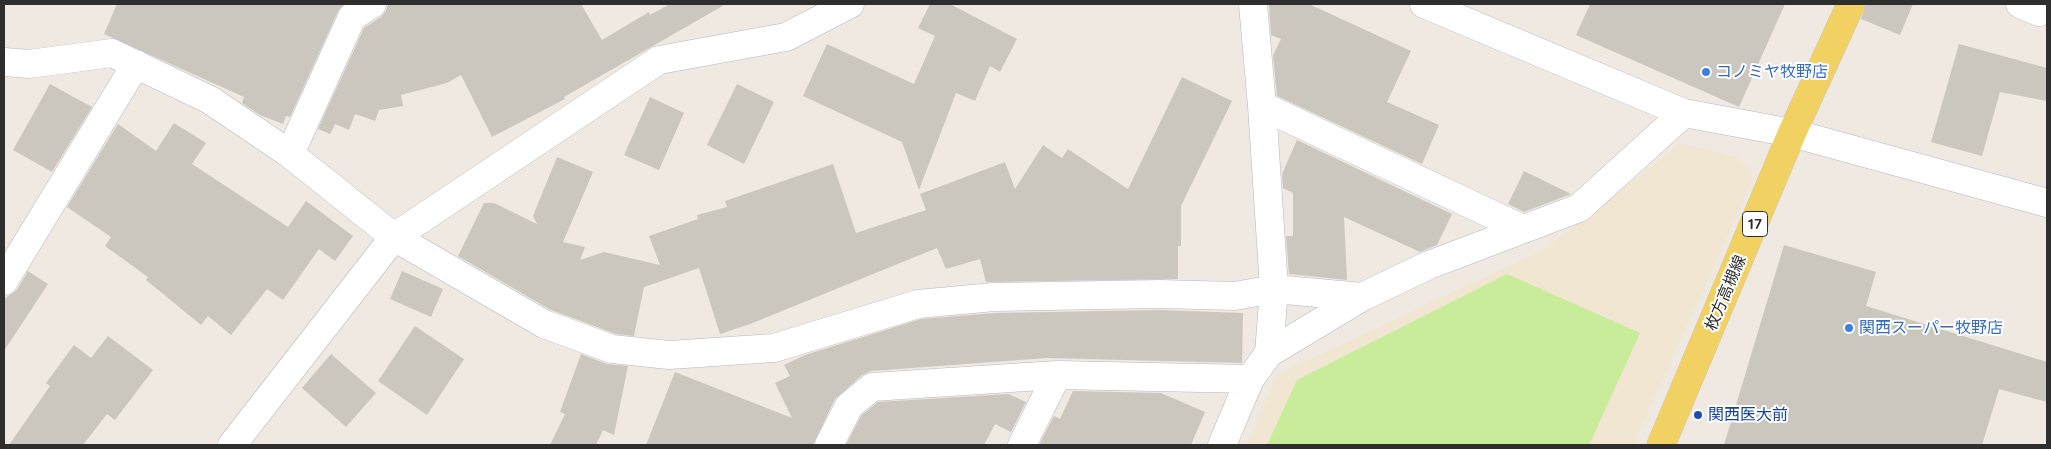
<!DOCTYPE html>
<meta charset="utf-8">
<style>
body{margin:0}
#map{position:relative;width:2051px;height:449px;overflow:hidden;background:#efe9e1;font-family:Quicksand,sans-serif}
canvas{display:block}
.frame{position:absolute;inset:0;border:5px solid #2e2e2e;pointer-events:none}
</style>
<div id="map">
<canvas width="2051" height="449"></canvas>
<div class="frame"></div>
</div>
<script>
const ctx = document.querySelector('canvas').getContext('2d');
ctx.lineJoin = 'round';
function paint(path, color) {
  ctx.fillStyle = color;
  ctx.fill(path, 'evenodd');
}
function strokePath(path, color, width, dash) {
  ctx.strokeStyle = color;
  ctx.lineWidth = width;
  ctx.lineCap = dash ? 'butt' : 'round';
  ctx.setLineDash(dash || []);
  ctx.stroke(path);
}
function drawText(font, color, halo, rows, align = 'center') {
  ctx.font = font + ' Quicksand,"Noto Sans JP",sans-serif';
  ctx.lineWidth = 4;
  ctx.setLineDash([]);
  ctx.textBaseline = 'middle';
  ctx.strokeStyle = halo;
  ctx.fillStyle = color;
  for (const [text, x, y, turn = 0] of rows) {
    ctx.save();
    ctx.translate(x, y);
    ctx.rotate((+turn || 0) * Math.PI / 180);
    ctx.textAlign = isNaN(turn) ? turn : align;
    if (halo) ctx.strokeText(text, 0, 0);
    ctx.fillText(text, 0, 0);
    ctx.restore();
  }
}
paint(new Path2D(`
 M 1681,143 L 1739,158 L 1754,178 L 1633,445 L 1247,445 L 1277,375 L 1545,249 Z`), '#f0e6d1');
paint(new Path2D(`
 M 1507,274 L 1640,333 L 1589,445 L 1267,445 L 1297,380 Z`), '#c9ec9a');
paint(new Path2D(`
 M 117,4 L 344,4 L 338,11 L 290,117 L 286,116 L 283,124 L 260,115 L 242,103 L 244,97 L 104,34 Z
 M 388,4 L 581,4 L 602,40 L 649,12 L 650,15 L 670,4 L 726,4 L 564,97 L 565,99 L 492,137 L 461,75 L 447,83 L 401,95 L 403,106 L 379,110 L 375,121 L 355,114 L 349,130 L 335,124 L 330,134 L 318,129 L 364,28 L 381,17 L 386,11 Z
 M 930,4 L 950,4 L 1017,39 L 1000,72 L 990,66 L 975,101 L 956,93 L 919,190 L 902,142 L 803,96 L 827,44 L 914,84 L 935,36 L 918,28 Z
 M 1269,4 L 1309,4 L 1411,51 L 1387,102 L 1439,125 L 1422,164 L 1277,96 L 1273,55 L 1281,39 L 1271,35 Z
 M 1590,4 L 1785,4 L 1739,107 L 1576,35 Z
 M 1866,4 L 1913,4 L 1900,35 L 1861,19 Z
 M 1959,44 L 2047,68 L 2047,101 L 2000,92 L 1982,156 L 1931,142 Z
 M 1182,77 L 1232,101 L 1181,206 L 1181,246 L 1178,246 L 1178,279 L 986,282 L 980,259 L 946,269 L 937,248 L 750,324 L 720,334 L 699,268 L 644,287 L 634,336 L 616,334 L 551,310 L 458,256 L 484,203 L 494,203 L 537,224 L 533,216 L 557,157 L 593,172 L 563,242 L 585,247 L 580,260 L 604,252 L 660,265 L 649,236 L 698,219 L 697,215 L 727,207 L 725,201 L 833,164 L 856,233 L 926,210 L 920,194 L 1005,162 L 1015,189 L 1043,145 L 1062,158 L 1068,149 L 1128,189 Z
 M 50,84 L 92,107 L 52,172 L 13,150 Z
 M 737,84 L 774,102 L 744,164 L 707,145 Z
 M 650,97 L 684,113 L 659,170 L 624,155 Z
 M 174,123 L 206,143 L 192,164 L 288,227 L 306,201 L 353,236 L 335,261 L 319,249 L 283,300 L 267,289 L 231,335 L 208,316 L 201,325 L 146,280 L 148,277 L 105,246 L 111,237 L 67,207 L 118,124 L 156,151 Z
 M 1297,140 L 1452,214 L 1437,245 L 1420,252 L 1344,217 L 1347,280 L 1289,274 L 1286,236 L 1293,236 L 1293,193 L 1283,188 L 1282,174 Z
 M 1524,171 L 1571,194 L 1524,212 L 1508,204 Z
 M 1784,245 L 1876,272 L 1866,306 L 2047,362 L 2047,402 L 1999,389 L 1982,445 L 1724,445 Z
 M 28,271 L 48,284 L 4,351 L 4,299 L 17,290 Z
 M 402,271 L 443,289 L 431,317 L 390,299 Z
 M 1160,310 L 1243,313 L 1242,363 L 1047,358 L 871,371 L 862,375 L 835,399 L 813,445 L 646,445 L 675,372 L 792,418 L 775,383 L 790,376 L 784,365 L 805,355 L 921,319 L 995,313 Z
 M 415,326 L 464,359 L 427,415 L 378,381 Z
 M 108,336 L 153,370 L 115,420 L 107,414 L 83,445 L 9,445 L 50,386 L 46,383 L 74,345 L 91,358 Z
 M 331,354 L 376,393 L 346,427 L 302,388 Z
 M 581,354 L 607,364 L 628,366 L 614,435 L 603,430 L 596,445 L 550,445 L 565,414 L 560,412 Z
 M 1073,391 L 1161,393 L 1205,412 L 1191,445 L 1039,445 L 1054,416 L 1060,419 Z
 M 1008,394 L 1026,402 L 1011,432 L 995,424 L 984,445 L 846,445 L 861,416 L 878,402 Z`), '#cbc7bf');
const minor = new Path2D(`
 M 1253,4 L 1262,106 L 1274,289 L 1269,353
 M 1424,4 L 1684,113 L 1792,133 L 2047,203
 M 2020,4 L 2039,12 L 2043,4
 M 4,62 L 29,64 L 112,53 L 210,100 L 290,154 L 394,237 L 659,60 L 786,37 L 850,4
 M 1262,106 L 1523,229
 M 290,154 L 352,17 L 372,4
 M 4,281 L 136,64
 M 232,445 L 394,237 L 544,324 L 612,349 L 669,355 L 774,348 L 918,304 L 994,297 L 1160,294 L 1235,296 L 1274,289 L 1362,297
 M 829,445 L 849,406 L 872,387 L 1057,375 L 1250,379
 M 1022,445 L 1057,375
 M 1222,445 L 1250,379 L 1269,353 L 1362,297 L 1429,265 L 1579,208 L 1684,113`);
const primary = new Path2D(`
 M 1661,445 L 1792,133 L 1851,4`);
strokePath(minor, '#b4b7c1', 29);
strokePath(primary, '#c9c9c9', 29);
strokePath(minor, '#fff', 28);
strokePath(primary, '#f2d163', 28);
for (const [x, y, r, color] of [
 [1706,72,5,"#3f7fe0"],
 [1849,328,5,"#3f7fe0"],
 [1698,415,5,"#1a4fb4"]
]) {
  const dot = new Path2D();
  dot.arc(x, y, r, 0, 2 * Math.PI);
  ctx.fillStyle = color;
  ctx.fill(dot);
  strokePath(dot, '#fff', 2);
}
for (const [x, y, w] of [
 [1755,224,25]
]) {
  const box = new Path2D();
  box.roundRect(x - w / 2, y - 12.5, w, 25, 4);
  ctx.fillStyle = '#fff';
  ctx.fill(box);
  strokePath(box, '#2e2e2e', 1);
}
drawText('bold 15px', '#2e2e2e', null, [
 ["17",1755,224]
]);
drawText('16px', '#366cbe', '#fff', [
 ["コノミヤ牧野店",1716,72],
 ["関西スーパー牧野店",1859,328]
], 'left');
drawText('16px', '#2e2e2e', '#fff', [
 ["枚方高槻線",1726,293,-67]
]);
drawText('16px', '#164399', '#fff', [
 ["関西医大前",1708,415]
], 'left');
</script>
